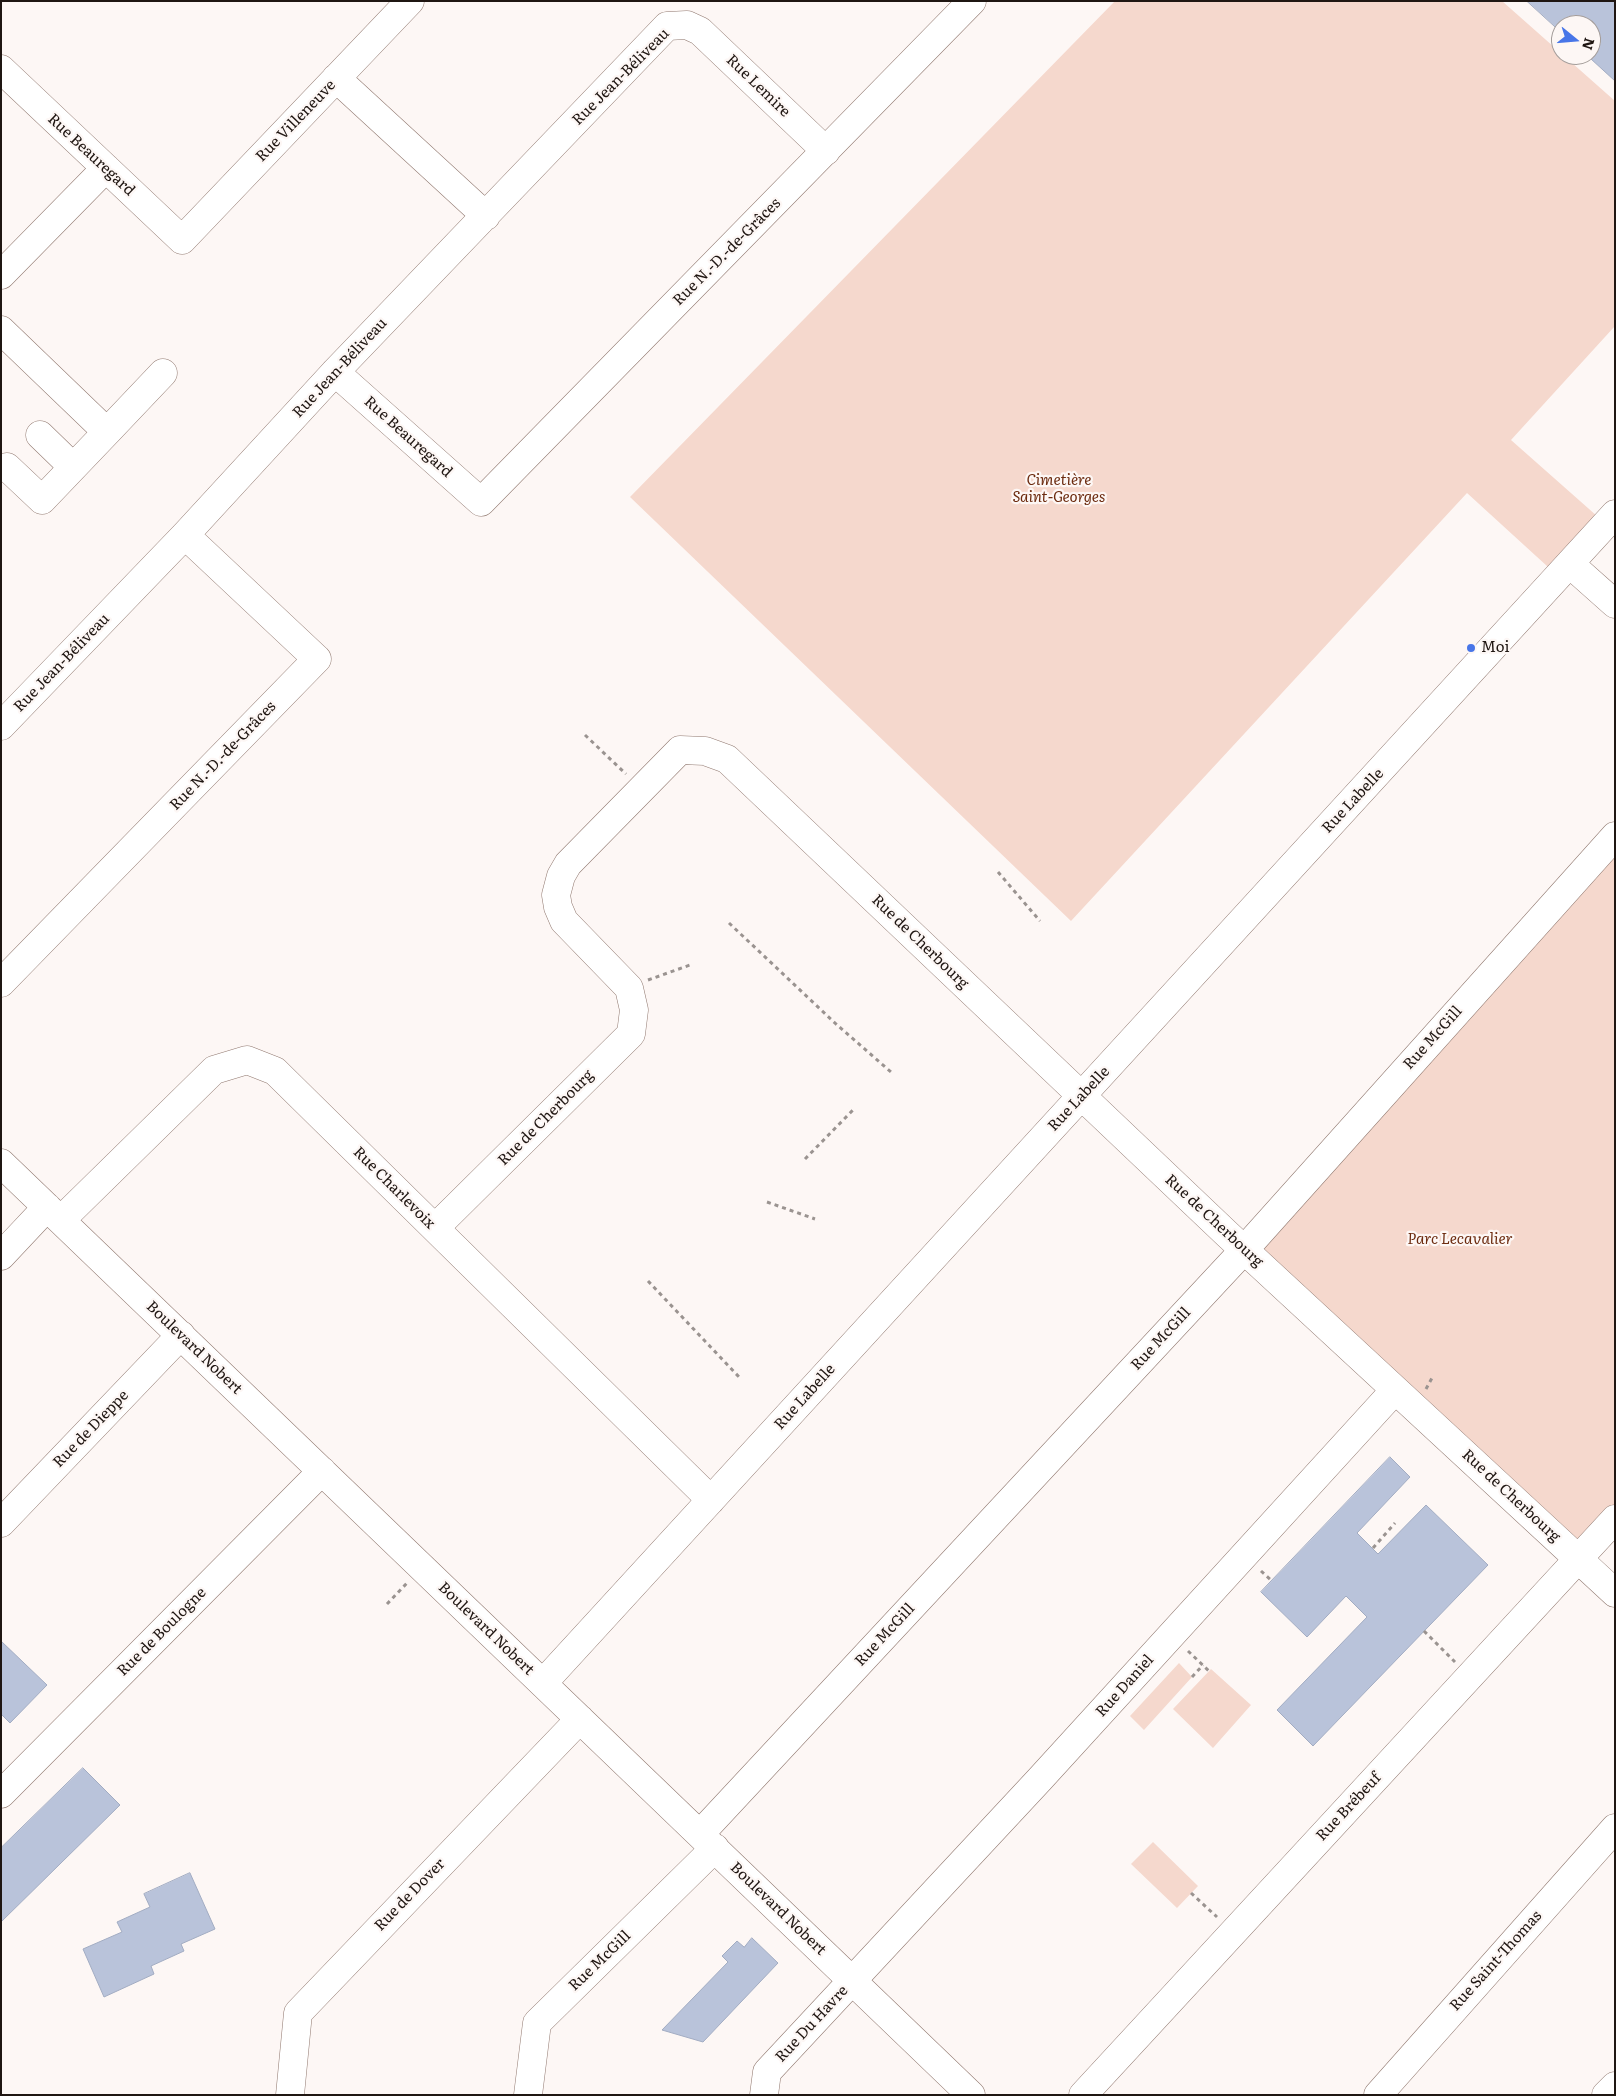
<!DOCTYPE html>
<meta charset="utf-8">
<style>
body{margin:0}
#map{position:relative;width:1616px;height:2096px;overflow:hidden;background:#fdf7f5;font-family:Literata,serif}
canvas{display:block}
.frame{position:absolute;inset:0;border:2px solid #1f1612;pointer-events:none}
.north{position:absolute;left:1551px;top:15px;width:50px;height:50px;box-sizing:border-box;background:#fdf7f5;border:1px solid #a49d9a;border-radius:50%;rotate:107deg;font-size:14px;font-weight:700;line-height:20px;text-align:center;color:#1f1612}
.north::after{content:'';display:block;margin:auto;width:18px;height:22px;background:#4876e8;clip-path:polygon(50% 0,100% 100%,50% 72%,0 100%)}
</style>
<div id="map">
<canvas width="1616" height="2096"></canvas>
<div class="frame"></div>
<div class="north">N</div>
</div>
<script>
const ctx = document.querySelector('canvas').getContext('2d');
ctx.lineJoin = 'round';
function paint(path, color) {
  ctx.fillStyle = color;
  ctx.fill(path, 'evenodd');
}
function strokePath(path, color, width, dash) {
  ctx.strokeStyle = color;
  ctx.lineWidth = width;
  ctx.lineCap = dash ? 'butt' : 'round';
  ctx.setLineDash(dash || []);
  ctx.stroke(path);
}
function drawText(font, color, halo, rows, align = 'center') {
  ctx.font = font + ' Literata,serif';
  ctx.lineWidth = 4.5;
  ctx.setLineDash([]);
  ctx.textBaseline = 'middle';
  ctx.strokeStyle = halo;
  ctx.fillStyle = color;
  for (const [text, x, y, turn = 0] of rows) {
    ctx.save();
    ctx.translate(x, y);
    ctx.rotate((+turn || 0) * Math.PI / 180);
    ctx.textAlign = isNaN(turn) ? turn : align;
    if (halo) ctx.strokeText(text, 0, 0);
    ctx.fillText(text, 0, 0);
    ctx.restore();
  }
}
paint(new Path2D(`
 M 1115,1 L 1502,1 L 1615,101 L 1615,326 L 1511,440 L 1606,524 L 1559,577 L 1467,493 L 1071,921 L 630,497 Z
 M 1615,836 L 1615,1519 L 1578,1559 L 1244,1250 Z
 M 1179,1663 L 1192,1677 L 1144,1730 L 1130,1716 Z
 M 1211,1669 L 1251,1705 L 1213,1748 L 1173,1709 Z
 M 1153,1842 L 1198,1886 L 1177,1908 L 1131,1864 Z`), '#f5d8cd');
const building = new Path2D(`
 M 1527,1 L 1615,1 L 1615,81 L 1591,59 L 1591,25 L 1561,25 L 1561,32 Z
 M 1390,1457 L 1410,1477 L 1357,1533 L 1378,1554 L 1426,1505 L 1488,1565 L 1313,1746 L 1277,1710 L 1367,1617 L 1346,1596 L 1307,1637 L 1261,1592 Z
 M 1,1641 L 47,1685 L 10,1723 L 1,1714 Z
 M 83,1768 L 120,1805 L 1,1922 L 1,1848 Z
 M 190,1873 L 215,1929 L 181,1944 L 184,1951 L 151,1966 L 154,1974 L 104,1997 L 83,1949 L 122,1932 L 117,1922 L 150,1907 L 144,1894 Z
 M 752,1938 L 778,1963 L 703,2042 L 662,2030 L 728,1962 L 722,1956 L 737,1941 L 744,1947 Z`);
paint(building, '#b9c3da');
strokePath(building, '#a2acc2', 1);
const minor = new Path2D(`
 M 1,69 L 182,240 L 410,1
 M 336,78 L 486,216
 M 1,275 L 106,168
 M 1,330 L 107,432 L 42,500 L 7,467
 M 335,372 L 481,502 L 972,1
 M 107,432 L 163,373
 M 40,435 L 73,467
 M 1570,564 L 1615,604
 M 1,726 L 185,535 L 335,372 L 667,26 L 687,25 L 700,31 L 826,151
 M 1,983 L 317,659 L 185,535
 M 1,1163 L 971,2095
 M 61,1220 L 214,1070 L 247,1060 L 275,1071 L 711,1500
 M 435,1228 L 631,1034 L 634,1010 L 629,988 L 564,921 L 558,907 L 556,895 L 561,876 L 568,864 L 680,750 L 705,751 L 727,759 L 1227,1234 L 1615,1593
 M 1,1256 L 47,1207
 M 1,1523 L 181,1335
 M 543,1683 L 1615,514
 M 1,1794 L 322,1471
 M 700,1834 L 1244,1250 L 1615,836
 M 290,2095 L 298,2013 L 580,1719
 M 528,2095 L 537,2023 L 715,1848
 M 764,2095 L 767,2072 L 1040,1779 L 1395,1390
 M 1083,2095 L 1615,1519
 M 1378,2095 L 1615,1828
 M 1606,2095 L 1615,2086`);
strokePath(minor, '#917970', 29);
strokePath(new Path2D(`
 M 585,735 L 626,774
 M 998,872 L 1040,921
 M 729,923 L 836,1024 L 891,1072
 M 648,980 L 690,965
 M 805,1159 L 853,1110
 M 767,1202 L 815,1219
 M 648,1281 L 740,1378
 M 1426,1389 L 1433,1376
 M 1373,1548 L 1395,1523
 M 1261,1571 L 1272,1581
 M 387,1604 L 407,1583
 M 1424,1631 L 1455,1662
 M 1188,1651 L 1209,1671
 M 1192,1677 L 1203,1665
 M 1191,1893 L 1217,1917`), '#9a9390', 3, [4, 4]);
strokePath(minor, '#fff', 28);
for (const [x, y, r, color] of [
 [1471,648,5,"#4876e8"]
]) {
  const dot = new Path2D();
  dot.arc(x, y, r, 0, 2 * Math.PI);
  ctx.fillStyle = color;
  ctx.fill(dot);
  strokePath(dot, '#fdf7f5', 2);
}
drawText('15px', '#1f1612', '#fdf7f5', [
 ["Rue Jean-Béliveau",621,77,-45],
 ["Rue Lemire",758,86,44],
 ["Rue Villeneuve",296,121,-46],
 ["Rue Beauregard",91,155,43],
 ["Rue N.-D.-de-Grâces",727,252,-45],
 ["Rue Jean-Béliveau",340,368,-47],
 ["Rue Beauregard",408,437,42],
 ["Rue Jean-Béliveau",62,663,-46],
 ["Rue N.-D.-de-Grâces",223,756,-46],
 ["Rue Labelle",1353,801,-47],
 ["Rue de Cherbourg",920,942,44],
 ["Rue McGill",1433,1038,-48],
 ["Rue Labelle",1079,1099,-47],
 ["Rue de Cherbourg",546,1118,-45],
 ["Rue Charlevoix",394,1188,45],
 ["Rue de Cherbourg",1214,1221,43],
 ["Rue McGill",1161,1339,-47],
 ["Boulevard Nobert",194,1348,44],
 ["Rue Labelle",805,1397,-48],
 ["Rue de Dieppe",91,1429,-46],
 ["Rue de Cherbourg",1511,1496,43],
 ["Boulevard Nobert",486,1629,44],
 ["Rue de Boulogne",162,1632,-45],
 ["Rue McGill",885,1635,-47],
 ["Rue Daniel",1125,1686,-48],
 ["Rue Brébeuf",1349,1807,-47],
 ["Rue de Dover",410,1895,-46],
 ["Boulevard Nobert",778,1909,44],
 ["Rue McGill",600,1961,-44],
 ["Rue Saint-Thomas",1496,1961,-48],
 ["Rue Du Havre",812,2024,-47]
]);
drawText('italic 15px', '#6c2b0f', '#fdf7f5', [
 ["Cimetière",1059,481],
 ["Saint-Georges",1059,498],
 ["Parc Lecavalier",1460,1240]
]);
drawText('15px', '#1f1612', '#fdf7f5', [
 ["Moi",1481,648]
], 'left');
</script>
